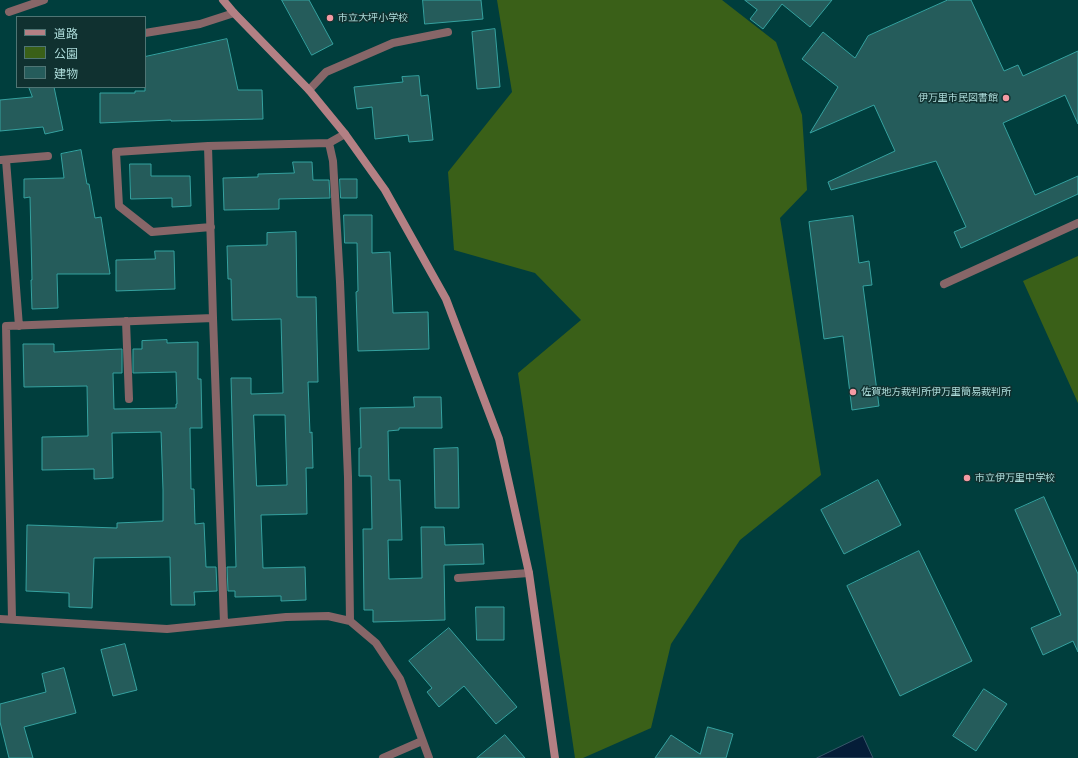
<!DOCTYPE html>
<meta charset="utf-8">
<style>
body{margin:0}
#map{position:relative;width:1078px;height:758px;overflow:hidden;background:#003e3d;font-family:Ubuntu,"Noto Sans JP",sans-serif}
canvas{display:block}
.legend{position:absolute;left:16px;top:16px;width:130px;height:72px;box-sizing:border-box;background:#103130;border:1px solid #4f7574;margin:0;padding:5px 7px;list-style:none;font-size:12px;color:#addcda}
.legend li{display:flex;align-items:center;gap:8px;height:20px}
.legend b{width:20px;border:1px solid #4f7574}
</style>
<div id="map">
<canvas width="1078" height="758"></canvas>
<ul class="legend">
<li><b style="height:5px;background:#b48084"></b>道路</li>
<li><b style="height:11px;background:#3a6018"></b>公園</li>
<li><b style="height:11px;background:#255c5b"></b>建物</li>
</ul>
</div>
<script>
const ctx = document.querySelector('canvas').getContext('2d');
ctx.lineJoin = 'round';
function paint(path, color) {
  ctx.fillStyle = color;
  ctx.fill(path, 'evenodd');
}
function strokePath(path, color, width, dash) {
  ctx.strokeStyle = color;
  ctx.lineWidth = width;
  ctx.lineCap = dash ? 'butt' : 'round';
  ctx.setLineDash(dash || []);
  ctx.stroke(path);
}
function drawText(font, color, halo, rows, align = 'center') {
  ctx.font = font + ' Ubuntu,"Noto Sans JP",sans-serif';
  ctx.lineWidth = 3;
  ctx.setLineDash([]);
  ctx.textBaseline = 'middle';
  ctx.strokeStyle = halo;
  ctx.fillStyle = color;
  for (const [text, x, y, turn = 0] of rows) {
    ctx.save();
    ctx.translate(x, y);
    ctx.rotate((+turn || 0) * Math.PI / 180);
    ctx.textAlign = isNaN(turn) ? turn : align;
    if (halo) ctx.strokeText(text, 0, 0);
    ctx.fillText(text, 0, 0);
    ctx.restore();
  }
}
paint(new Path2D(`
 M 497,0 L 722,0 L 776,42 L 802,115 L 807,190 L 780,218 L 821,475 L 740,540 L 671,644 L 651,728 L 583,758 L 575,758 L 518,373 L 581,320 L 535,273 L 454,250 L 448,172 L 512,92 Z
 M 1078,256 L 1078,403 L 1023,281 Z`), '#3a6018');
const water = new Path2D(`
 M 863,736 L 873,758 L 817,758 Z`);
paint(water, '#051d38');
strokePath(water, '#375669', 1);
const building = new Path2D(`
 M 282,0 L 309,0 L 333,44 L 312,55 Z
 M 423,0 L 481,0 L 483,19 L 425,24 Z
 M 745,0 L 832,0 L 810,27 L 782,4 L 763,29 L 750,19 L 757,10 Z
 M 948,0 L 971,0 L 1004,71 L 1018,65 L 1023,76 L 1078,51 L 1078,124 L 1065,95 L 1003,123 L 1035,195 L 1078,176 L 1078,194 L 961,248 L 954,232 L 966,227 L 936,161 L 831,190 L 828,182 L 895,151 L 874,105 L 810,133 L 838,87 L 802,59 L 823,32 L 855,58 L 868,36 Z
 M 495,29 L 500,87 L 477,89 L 472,32 Z
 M 227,39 L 238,90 L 262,90 L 263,119 L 171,121 L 171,120 L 100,123 L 100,93 L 135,93 L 135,91 L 145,91 L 145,57 Z
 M 419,76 L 421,96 L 428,95 L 433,140 L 409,142 L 408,135 L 375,139 L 372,107 L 357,109 L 354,87 L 403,82 L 402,77 Z
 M 29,87 L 54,87 L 63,130 L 45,134 L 43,127 L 0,131 L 0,100 L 32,97 Z
 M 81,150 L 87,184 L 89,184 L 95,218 L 101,217 L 110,274 L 57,274 L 58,308 L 32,309 L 31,280 L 32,280 L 30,197 L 24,198 L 24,179 L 64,178 L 61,154 Z
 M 293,162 L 312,162 L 313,180 L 329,180 L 330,198 L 279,199 L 279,209 L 224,210 L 223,178 L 258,177 L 258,174 L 294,173 Z
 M 130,164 L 151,164 L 151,176 L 190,176 L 191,206 L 172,207 L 172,198 L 131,199 Z
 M 340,179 L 357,179 L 357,198 L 341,198 Z
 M 344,215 L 372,215 L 372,253 L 390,252 L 393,313 L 428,312 L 429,349 L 358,351 L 356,292 L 358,291 L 357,243 L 345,243 Z
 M 853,216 L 859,263 L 869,261 L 872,285 L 863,286 L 879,406 L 852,410 L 843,336 L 824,339 L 809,222 Z
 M 296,232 L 297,297 L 316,297 L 318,382 L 308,382 L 310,433 L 312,432 L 313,468 L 306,468 L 307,514 L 261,515 L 263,568 L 305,567 L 306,600 L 281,601 L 281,596 L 235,597 L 235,591 L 228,591 L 227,567 L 236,567 L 231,378 L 251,378 L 251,394 L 283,393 L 281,319 L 232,320 L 231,279 L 228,279 L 227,246 L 267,245 L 267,233 ZM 254,415 L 285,415 L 287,485 L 257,486 Z
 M 155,251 L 174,251 L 175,289 L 116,291 L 116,260 L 155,259 Z
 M 167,340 L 167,343 L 198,342 L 198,379 L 201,379 L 202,428 L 190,428 L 191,489 L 194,489 L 195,524 L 204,523 L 206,567 L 216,567 L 217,591 L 194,592 L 195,605 L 171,605 L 170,557 L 94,558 L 92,608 L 69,607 L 69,593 L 26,591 L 27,525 L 117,528 L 117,523 L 163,521 L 163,490 L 161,432 L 112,433 L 113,478 L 94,479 L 94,469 L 42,470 L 42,437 L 88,436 L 87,386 L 24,387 L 23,344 L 54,344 L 54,352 L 122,349 L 122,373 L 113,373 L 114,409 L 176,408 L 176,404 L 177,404 L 176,372 L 133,373 L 133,349 L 142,349 L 142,341 Z
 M 414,397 L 441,397 L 442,428 L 399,428 L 399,430 L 388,431 L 389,480 L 400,480 L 402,540 L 388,540 L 389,579 L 422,578 L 421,527 L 444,527 L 445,545 L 483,544 L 484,564 L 444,565 L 445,620 L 373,622 L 373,610 L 364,610 L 363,529 L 372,529 L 371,476 L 359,476 L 359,448 L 361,448 L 360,408 L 414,407 Z
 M 458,448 L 459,508 L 435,508 L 434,449 Z
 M 878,480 L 901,525 L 844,554 L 821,510 Z
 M 1044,497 L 1078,574 L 1078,652 L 1073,641 L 1043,655 L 1031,628 L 1061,615 L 1015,510 Z
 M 919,551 L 972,661 L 900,696 L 847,586 Z
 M 476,607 L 504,607 L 504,640 L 477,640 Z
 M 449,628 L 517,707 L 496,724 L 464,686 L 439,707 L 427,692 L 432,688 L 409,661 Z
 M 125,644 L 137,690 L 113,696 L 101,650 Z
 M 64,668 L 76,713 L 24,727 L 33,758 L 9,758 L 0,722 L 0,704 L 46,692 L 42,674 Z
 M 984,689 L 1007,704 L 976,751 L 953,736 Z
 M 708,727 L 733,734 L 726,758 L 655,758 L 671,735 L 700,754 Z
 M 505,735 L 525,758 L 477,758 Z`);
paint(building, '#255c5b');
strokePath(building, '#35a2a0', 1);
strokePath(new Path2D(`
 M 9,12 L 44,0
 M 145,33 L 200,24 L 234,13
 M 309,90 L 326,72 L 393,43 L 448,32
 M 345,134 L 329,143 L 333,161 L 340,282 L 348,477 L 350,621
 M 208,146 L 116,152 L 119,206 L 152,232 L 211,227
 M 0,160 L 48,156
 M 6,160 L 19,326
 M 944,284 L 1078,223
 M 126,321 L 129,399
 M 458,578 L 529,573
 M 0,619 L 167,629 L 286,617 L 328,616 L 350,621 L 376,643 L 400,679 L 429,758
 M 12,619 L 6,326 L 213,318
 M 224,623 L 213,318 L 208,146 L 329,143
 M 383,758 L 422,741`), '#876668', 8);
strokePath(new Path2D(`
 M 223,0 L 234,13 L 309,90 L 345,134 L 385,190 L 446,299 L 499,439 L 529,573 L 555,758`), '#b48084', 8);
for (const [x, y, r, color] of [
 [330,18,4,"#f49aa3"],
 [1006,98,4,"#f49aa3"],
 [853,392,4,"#f49aa3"],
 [967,478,4,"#f49aa3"]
]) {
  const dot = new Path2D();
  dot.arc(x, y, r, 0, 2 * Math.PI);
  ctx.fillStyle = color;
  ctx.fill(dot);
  strokePath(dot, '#103130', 1.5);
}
drawText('10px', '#addcda', '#103130', [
 ["市立大坪小学校",338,18],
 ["伊万里市民図書館",998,98,"right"],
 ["佐賀地方裁判所伊万里簡易裁判所",861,392],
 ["市立伊万里中学校",975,478]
], 'left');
</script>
